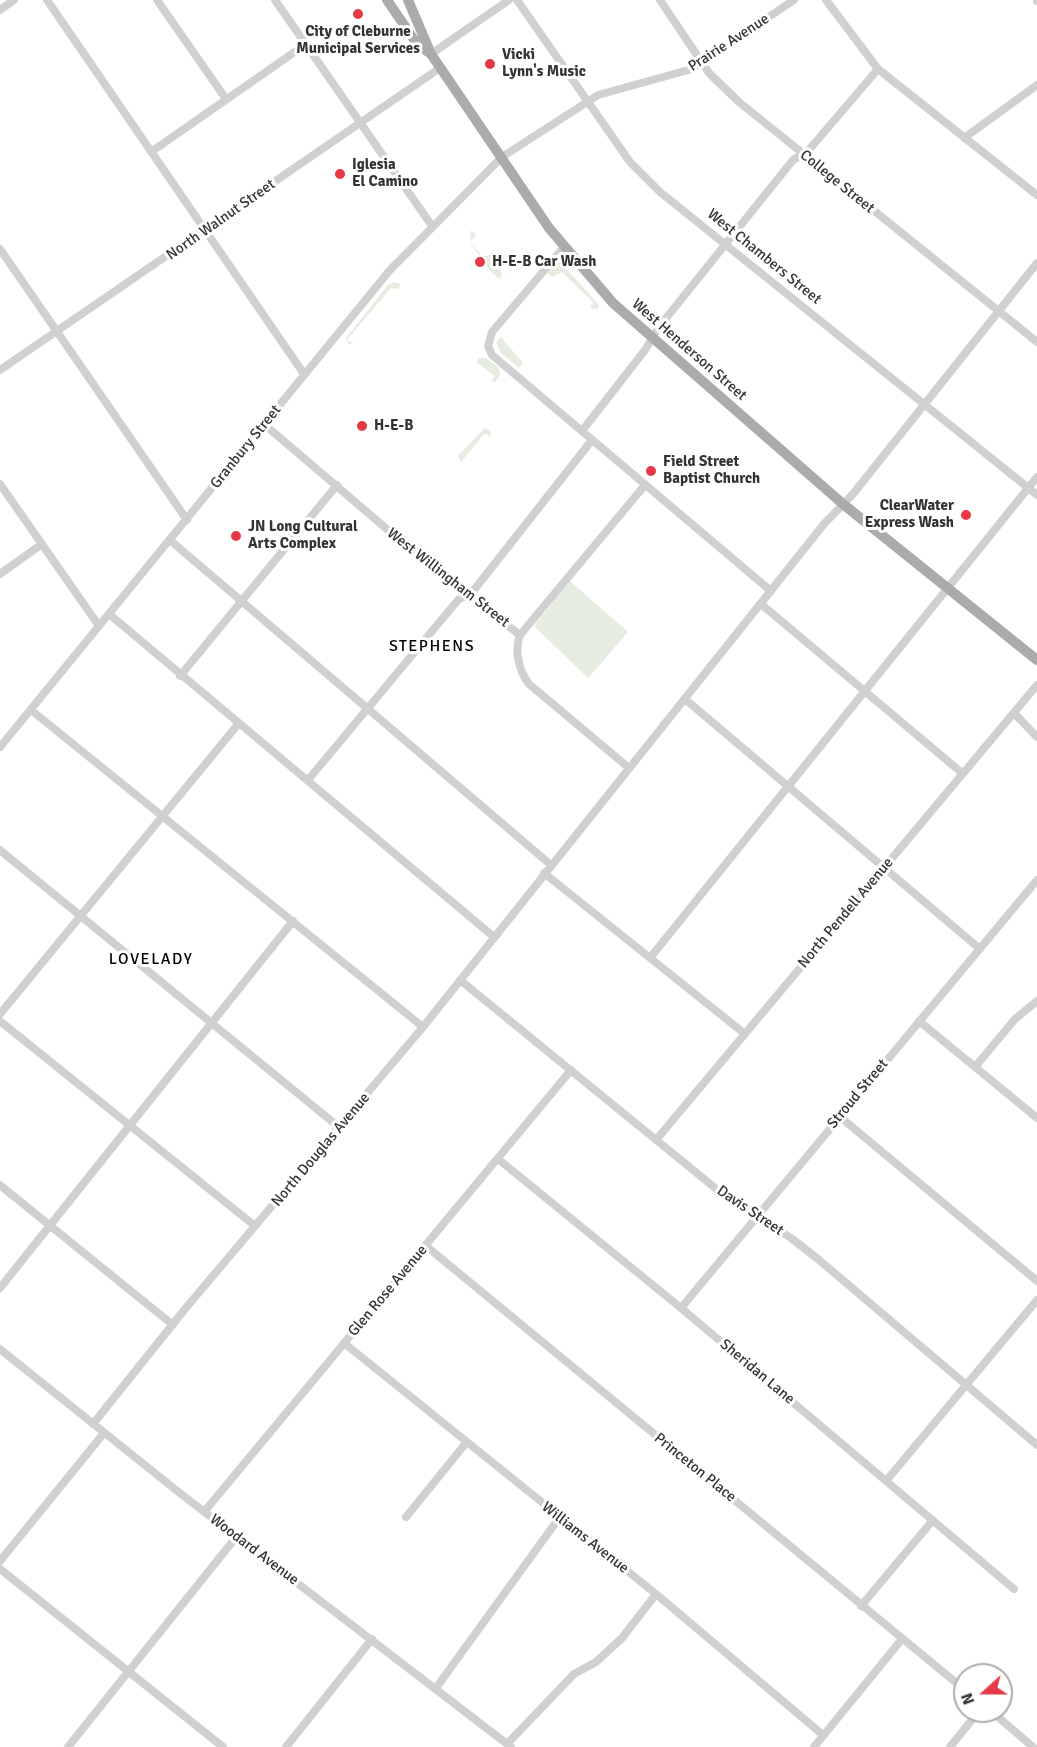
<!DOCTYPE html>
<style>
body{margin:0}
#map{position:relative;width:1037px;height:1747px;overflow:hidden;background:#fff;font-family:Signika,sans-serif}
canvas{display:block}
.north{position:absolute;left:953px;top:1663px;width:60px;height:60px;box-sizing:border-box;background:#fff;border:2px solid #adadad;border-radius:50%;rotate:249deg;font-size:16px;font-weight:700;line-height:24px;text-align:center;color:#333}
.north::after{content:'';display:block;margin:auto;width:21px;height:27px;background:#e63946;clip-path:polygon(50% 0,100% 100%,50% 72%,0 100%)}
</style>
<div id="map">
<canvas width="1037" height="1747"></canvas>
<div class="north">N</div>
</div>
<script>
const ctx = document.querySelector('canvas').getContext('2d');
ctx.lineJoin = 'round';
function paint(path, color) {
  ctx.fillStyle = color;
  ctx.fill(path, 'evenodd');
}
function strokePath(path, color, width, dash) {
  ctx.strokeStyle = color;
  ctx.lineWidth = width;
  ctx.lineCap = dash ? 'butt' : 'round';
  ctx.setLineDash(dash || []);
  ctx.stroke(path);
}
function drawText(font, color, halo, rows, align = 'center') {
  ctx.font = font + ' Signika,sans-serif';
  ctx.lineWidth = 6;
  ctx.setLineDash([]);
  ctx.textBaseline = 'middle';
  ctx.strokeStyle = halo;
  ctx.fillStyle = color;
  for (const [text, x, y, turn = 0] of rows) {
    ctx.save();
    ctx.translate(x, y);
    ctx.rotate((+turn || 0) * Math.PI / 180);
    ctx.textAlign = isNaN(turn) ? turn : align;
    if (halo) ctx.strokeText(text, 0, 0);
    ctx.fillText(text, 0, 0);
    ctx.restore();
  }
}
paint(new Path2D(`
 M 471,230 L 476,236 L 470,241 L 483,257 L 490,255 L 502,273 L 500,279 L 492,273 L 470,242 Z
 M 557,262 L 560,262 L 599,305 L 597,309 L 590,308 L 593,302 L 562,272 L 553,277 L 547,273 Z
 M 394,282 L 400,284 L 399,289 L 391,288 L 347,340 L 354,343 L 348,344 L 346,338 L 388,285 Z
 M 501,337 L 523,363 L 519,368 L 501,353 L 496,342 Z
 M 479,358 L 486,358 L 499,368 L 500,375 L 495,382 L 491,381 L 495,376 L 476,362 Z
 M 485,428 L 491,432 L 491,436 L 484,434 L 461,462 L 458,456 Z
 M 570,581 L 628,632 L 588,678 L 534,626 Z`), '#e6ecdf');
strokePath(new Path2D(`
 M 47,0 L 304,374
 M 157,0 L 226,99
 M 275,0 L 432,226
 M 517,0 L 630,162 L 660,192 L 1037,495
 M 660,0 L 709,73 L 739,102 L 1037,342
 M 826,0 L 878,69 L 1037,195
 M 1037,0 L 1037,1
 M 0,10 L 14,0
 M 431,54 L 509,0
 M 964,138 L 1037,85
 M 151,152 L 306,44
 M 564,247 L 492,332 L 488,346 L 492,355 L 771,591
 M 0,249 L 187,520
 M 0,370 L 440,68
 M 265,425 L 436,571 L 520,635 C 514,651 519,671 529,684 L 629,768
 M 582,431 L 645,350 L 659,327 L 793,160 L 808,151 L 878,69
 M 0,484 L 99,626
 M 171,541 L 551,865
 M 0,574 L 42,544
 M 761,604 L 962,773
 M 109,614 L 494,937
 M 520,635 L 645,485
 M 180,676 L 337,485
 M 685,699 L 980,949
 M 31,710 L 423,1027
 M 1014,713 L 1037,737
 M 0,747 L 390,270 L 502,157 L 598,95 L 692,69 L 794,0
 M 308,780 L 458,600 L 474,590 L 592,440
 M 0,850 L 340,1128
 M 544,873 L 745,1034
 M 650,958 L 1037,477
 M 460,980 L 720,1192 L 791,1238 L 818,1259 L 1037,1445
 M 0,1014 L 239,723
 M 0,1021 L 255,1226
 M 919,1021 L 1037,1118
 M 975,1067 L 1015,1019 L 1037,1001
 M 839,1116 L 1037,1281
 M 656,1140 L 1037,685
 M 498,1159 L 681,1308 L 1014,1589
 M 0,1185 L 173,1325
 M 426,1246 L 965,1690
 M 0,1288 L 293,921
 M 681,1308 L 1037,880
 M 344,1343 L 656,1594 L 823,1735
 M 0,1349 L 181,1494 L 511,1747
 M 93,1424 L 185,1309 L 423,1027 L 824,524 L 853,494 L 1037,263
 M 886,1481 L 1037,1300
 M 204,1512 L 571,1070
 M 406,1517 L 466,1443
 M 0,1561 L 104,1433
 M 0,1569 L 223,1747
 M 861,1606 L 933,1520
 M 436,1688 L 559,1518
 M 991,1711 L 1033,1747
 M 507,1744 L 574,1674 L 596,1662 L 622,1638 L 656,1594
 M 68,1747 L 237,1536
 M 286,1747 L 372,1639
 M 814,1747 L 902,1639
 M 950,1747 L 979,1711`), '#d0d0d0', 8);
strokePath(new Path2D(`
 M 387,0 L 417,44 L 431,54 L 549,228 L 613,303 L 843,504 L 1037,660
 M 408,0 L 431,54`), '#ababab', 10);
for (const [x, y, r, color] of [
 [358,14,6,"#e63946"],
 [490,64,6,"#e63946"],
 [340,174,6,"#e63946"],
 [480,262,6,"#e63946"],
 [362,426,6,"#e63946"],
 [651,471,6,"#e63946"],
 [966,515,6,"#e63946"],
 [236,536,6,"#e63946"]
]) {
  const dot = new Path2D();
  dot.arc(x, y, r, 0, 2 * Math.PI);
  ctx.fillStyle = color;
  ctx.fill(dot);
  strokePath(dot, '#fff', 2);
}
drawText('bold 15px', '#333', '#fff', [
 ["City of Cleburne",358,32,"center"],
 ["Municipal Services",358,49,"center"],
 ["Vicki",502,55],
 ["Lynn's Music",502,72],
 ["Iglesia",352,165],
 ["El Camino",352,182],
 ["H-E-B Car Wash",492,262],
 ["H-E-B",374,426],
 ["Field Street",663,462],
 ["Baptist Church",663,479],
 ["ClearWater",954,506,"right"],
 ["Express Wash",954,523,"right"],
 ["JN Long Cultural",248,527],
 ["Arts Complex",248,544]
], 'left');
drawText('15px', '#333', '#fff', [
 ["Prairie Avenue",729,43,-33],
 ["College Street",837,182,39],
 ["North Walnut Street",221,220,-35],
 ["West Chambers Street",764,257,39],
 ["West Henderson Street",689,350,41],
 ["Granbury Street",246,447,-51],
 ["West Willingham Street",448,578,38],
 ["North Pendell Avenue",846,913,-50],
 ["Stroud Street",858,1094,-50],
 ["North Douglas Avenue",321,1150,-50],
 ["Davis Street",750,1211,34],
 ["Glen Rose Avenue",388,1291,-50],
 ["Sheridan Lane",757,1372,40],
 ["Princeton Place",695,1468,39],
 ["Williams Avenue",585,1538,38],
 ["Woodard Avenue",254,1550,37]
]);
ctx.letterSpacing = '1.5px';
drawText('16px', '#000', '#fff', [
 ["STEPHENS",432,647],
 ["LOVELADY",151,960]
]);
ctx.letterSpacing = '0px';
</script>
